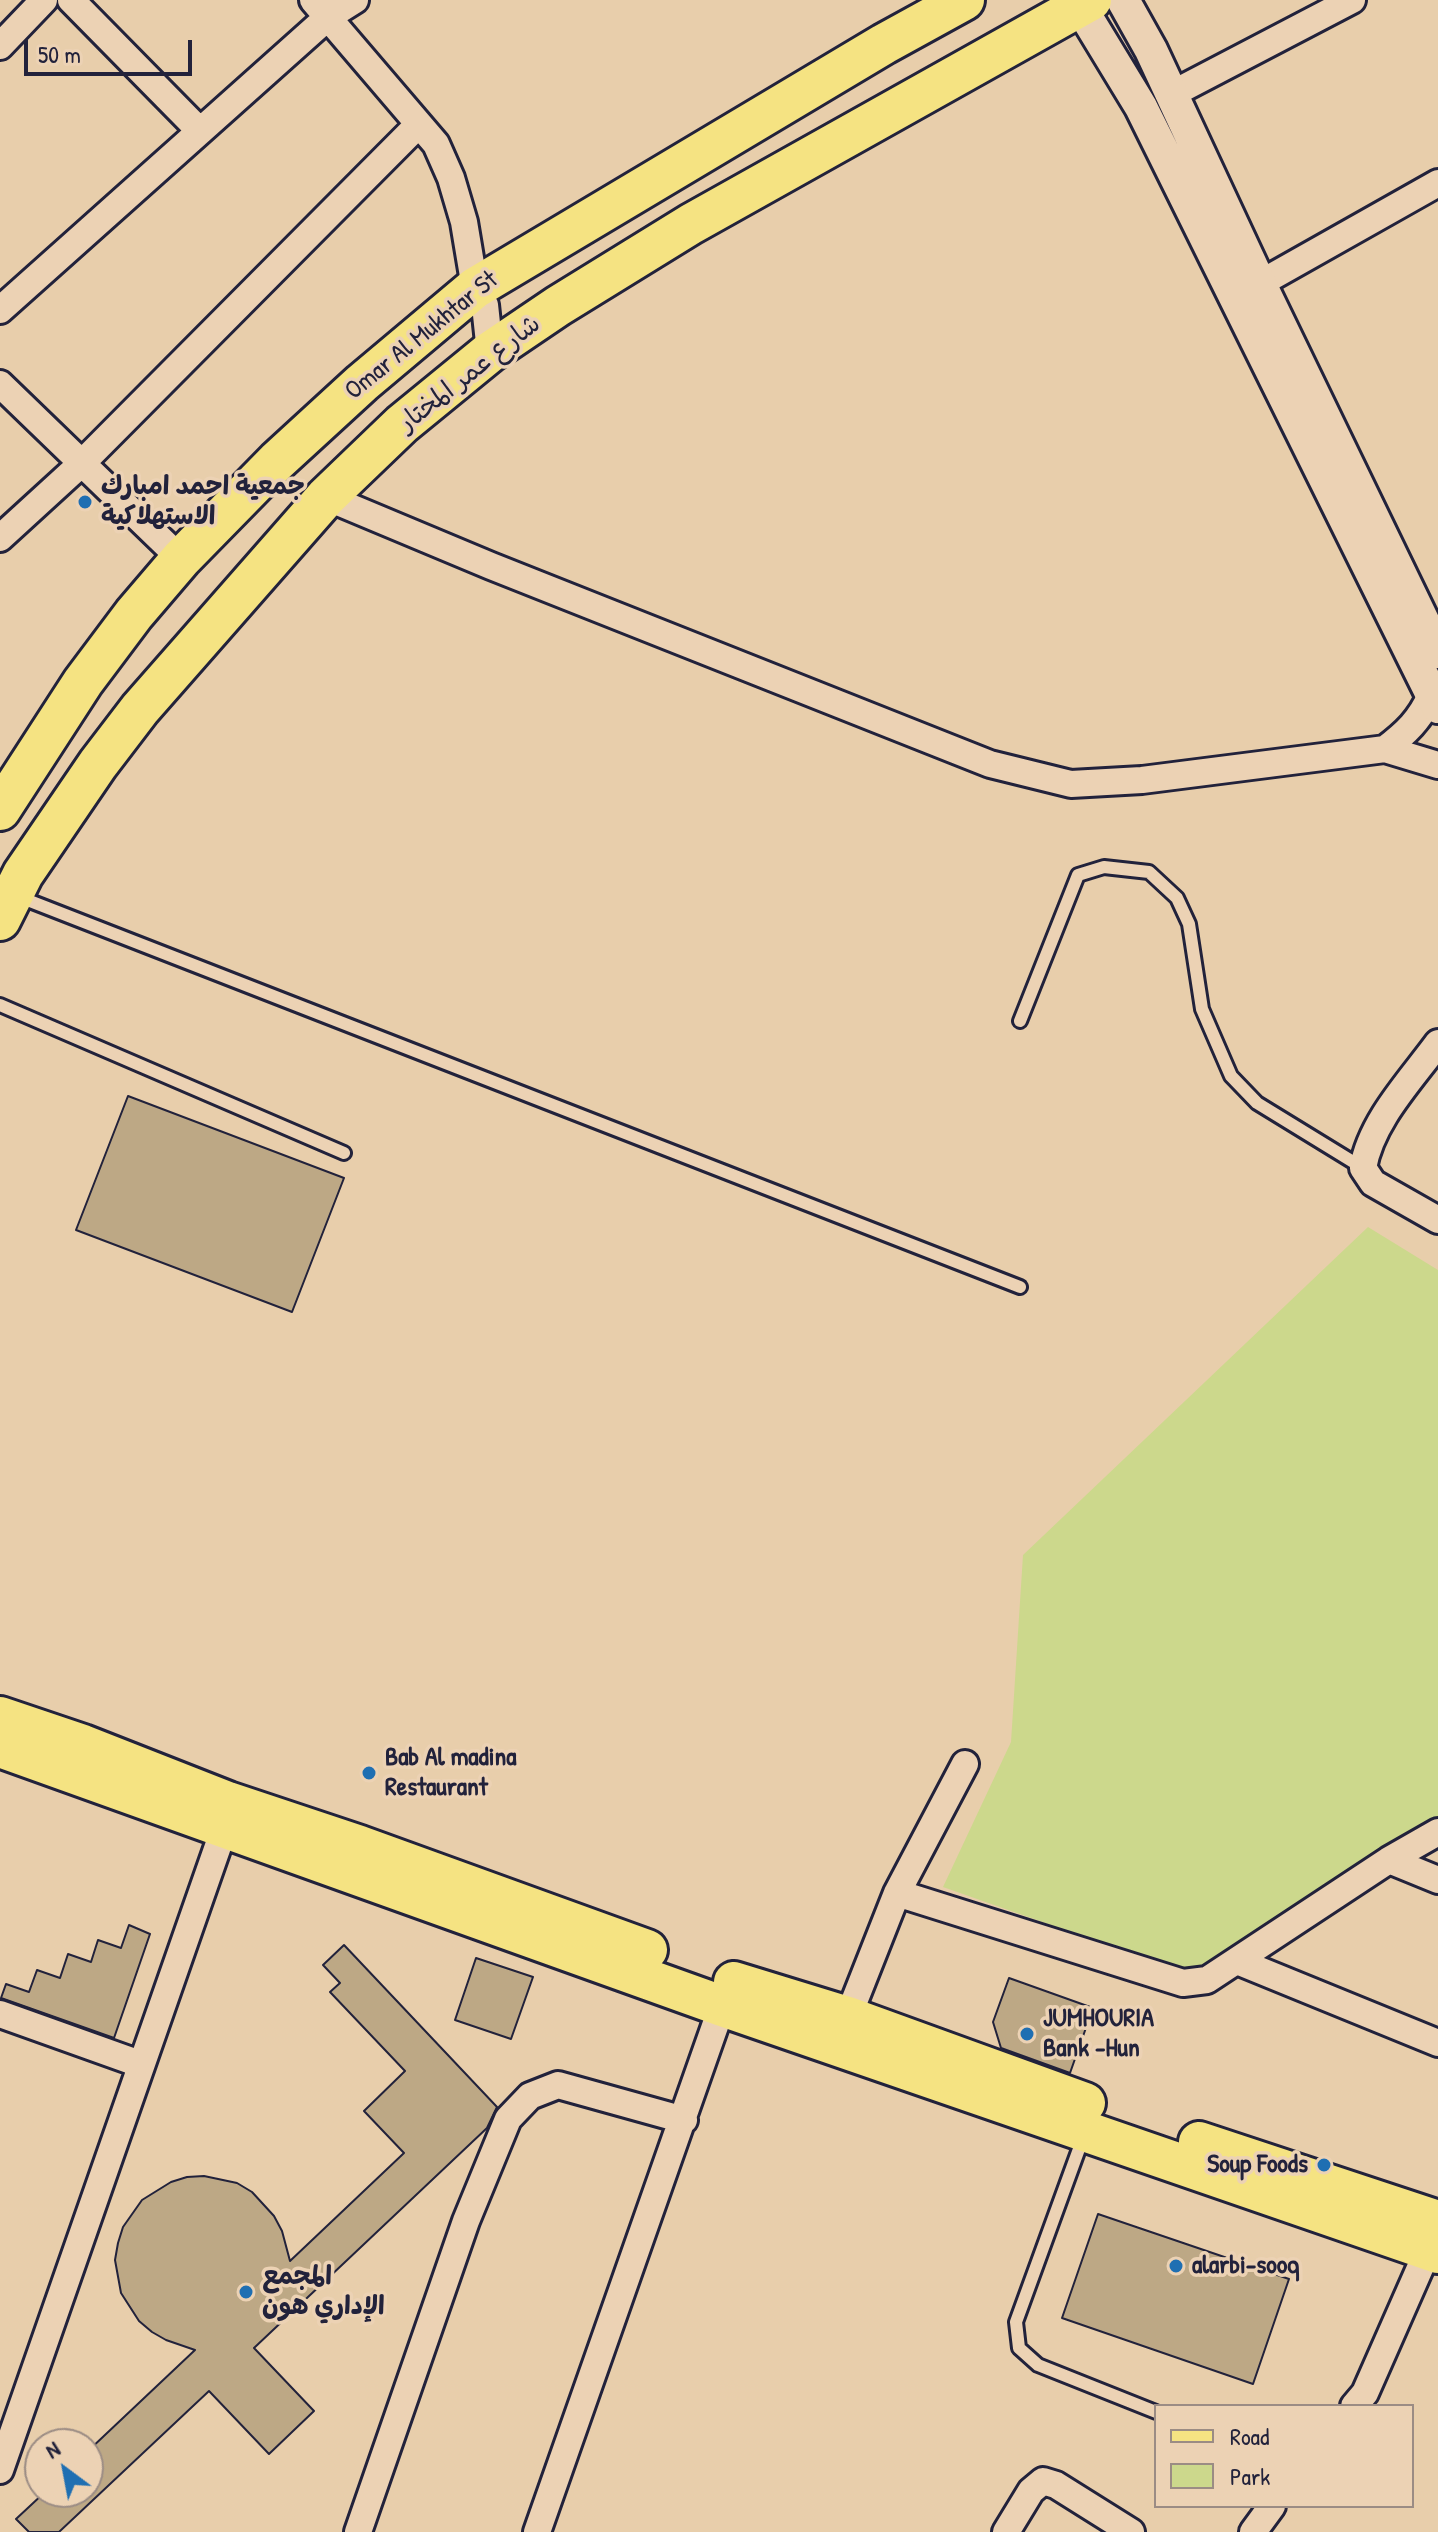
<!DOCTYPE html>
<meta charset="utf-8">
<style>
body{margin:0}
#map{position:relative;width:1438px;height:2532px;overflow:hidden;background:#e8ceab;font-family:"Patrick Hand",sans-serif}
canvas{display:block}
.legend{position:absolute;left:1154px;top:2404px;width:260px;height:104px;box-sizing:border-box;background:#ecd2b4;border:2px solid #9b8c84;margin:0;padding:10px 14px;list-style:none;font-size:24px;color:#22223b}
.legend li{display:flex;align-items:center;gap:16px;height:40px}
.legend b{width:40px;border:2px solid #9b8c84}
.north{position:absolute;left:24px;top:2428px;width:80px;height:80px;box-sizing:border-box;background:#ecd2b4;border:2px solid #9b8c84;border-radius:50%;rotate:328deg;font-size:22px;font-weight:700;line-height:32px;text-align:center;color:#22223b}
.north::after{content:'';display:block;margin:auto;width:28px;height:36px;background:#1f6fb2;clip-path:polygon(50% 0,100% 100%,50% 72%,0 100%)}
.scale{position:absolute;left:24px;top:40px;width:168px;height:36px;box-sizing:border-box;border:4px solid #22223b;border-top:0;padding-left:10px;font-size:24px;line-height:28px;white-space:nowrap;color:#22223b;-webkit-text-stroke:6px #ecd2b4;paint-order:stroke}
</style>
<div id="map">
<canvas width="1438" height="2532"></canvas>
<ul class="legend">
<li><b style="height:10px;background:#f5e382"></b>Road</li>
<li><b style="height:22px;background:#ccd88c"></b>Park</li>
</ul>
<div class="north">N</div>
<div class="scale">50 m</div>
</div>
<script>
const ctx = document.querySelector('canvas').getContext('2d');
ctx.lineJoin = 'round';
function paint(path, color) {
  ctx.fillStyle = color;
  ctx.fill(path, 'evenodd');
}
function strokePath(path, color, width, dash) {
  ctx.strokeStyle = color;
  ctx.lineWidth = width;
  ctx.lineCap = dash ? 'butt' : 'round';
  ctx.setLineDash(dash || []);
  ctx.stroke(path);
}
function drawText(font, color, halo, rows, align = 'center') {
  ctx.font = font + ' "Patrick Hand","Playpen Sans Arabic",sans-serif';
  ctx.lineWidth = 7;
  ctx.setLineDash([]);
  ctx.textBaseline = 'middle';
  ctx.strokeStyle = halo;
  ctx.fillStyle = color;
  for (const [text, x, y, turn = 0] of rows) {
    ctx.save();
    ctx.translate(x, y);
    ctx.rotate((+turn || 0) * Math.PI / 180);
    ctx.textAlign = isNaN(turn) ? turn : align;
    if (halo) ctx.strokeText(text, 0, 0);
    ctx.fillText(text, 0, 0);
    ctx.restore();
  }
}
paint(new Path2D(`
 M 1368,1227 L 1438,1270 L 1438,1825 L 1207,1980 L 943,1887 L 1011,1742 L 1023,1555 Z`), '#ccd88c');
const building = new Path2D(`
 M 128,1096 L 344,1178 L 292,1312 L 76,1230 Z
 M 129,1925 L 150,1934 L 114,2038 L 1,1998 L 6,1984 L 29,1992 L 37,1970 L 60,1978 L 68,1954 L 91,1962 L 98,1940 L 121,1948 Z
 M 344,1945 L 497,2107 L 487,2128 L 254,2348 L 314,2411 L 269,2454 L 209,2391 L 59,2532 L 29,2532 L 16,2519 L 45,2492 L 88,2492 L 88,2451 L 195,2350 L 166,2340 L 152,2332 L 139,2321 L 121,2293 L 115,2260 L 118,2243 L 123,2227 L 142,2200 L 171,2182 L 187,2177 L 204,2176 L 237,2183 L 252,2192 L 274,2216 L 282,2231 L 290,2261 L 404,2153 L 364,2111 L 405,2071 L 330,1992 L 340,1983 L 323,1965 Z
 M 476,1958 L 533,1977 L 511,2039 L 455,2020 Z
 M 1009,1978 L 1093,2008 L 1070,2073 L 1001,2048 L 993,2022 Z
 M 1098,2214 L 1289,2279 L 1253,2384 L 1062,2318 Z`);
paint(building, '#bda885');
strokePath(building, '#22223b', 2);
const service = new Path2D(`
 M 17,896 L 1020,1287
 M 0,1005 L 344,1153
 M 1020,1021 L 1078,875 L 1104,867 L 1149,872 L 1177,898 L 1189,924 L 1202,1009 L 1231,1076 L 1257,1103 L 1363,1168
 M 1083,2138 L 1016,2322 L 1019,2348 L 1038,2365 L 1156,2412`);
const minor = new Path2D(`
 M 71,0 L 200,131
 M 313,0 L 436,144 L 451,178 L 464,222 L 475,288 L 485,305 L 490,352
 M 0,46 L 44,0
 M 1172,94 L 1352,0
 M 1243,293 L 1438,183
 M 0,310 L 328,17 L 355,0
 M 0,384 L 181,559
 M 326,497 L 491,566 L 990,764 L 1071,784 L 1142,780 L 1385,749 L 1438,765
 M 0,538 L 82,463 L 419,124
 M 1385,749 C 1406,733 1420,720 1431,695
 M 1438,1043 C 1411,1080 1371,1121 1363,1168 L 1373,1183 L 1438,1220
 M 1389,1860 L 1438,1880
 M 897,1893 L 1183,1983 L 1207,1980 L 1389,1860 L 1438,1832
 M 1237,1961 L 1438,2043
 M 0,2014 L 140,2064
 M 848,2017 L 897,1893 L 965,1764
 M 1354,2406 L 1365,2393 L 1428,2250
 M 0,2470 L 224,1829 L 226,1813
 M 358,2532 L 466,2221 L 508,2119 L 530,2096 L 558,2085 L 684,2120
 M 537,2532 L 727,1992
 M 1006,2532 L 1031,2491 L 1043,2481 L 1056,2485 L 1131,2532
 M 1253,2532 L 1272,2506`);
const tertiary = new Path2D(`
 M 1076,0 L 1141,107 L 1438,707
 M 1123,0 L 1151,50 L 1260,284 L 1438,652`);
const primary = new Path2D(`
 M 0,810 L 83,682 L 134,614 L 181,559 L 277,461 L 362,383 L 475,288 L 884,44 L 964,0
 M 0,920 L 23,874 L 98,764 L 140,709 L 326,497 L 402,424 L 490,352 L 558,306 L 691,224 L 1091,0
 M 0,1717 L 83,1745 L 228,1802 L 360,1846 L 647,1950
 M 0,1747 L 722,2006 L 1438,2253
 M 734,1982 L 848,2017 L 1085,2103
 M 1199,2142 L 1438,2221`);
strokePath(service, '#22223b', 18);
strokePath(minor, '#22223b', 32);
strokePath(tertiary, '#22223b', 38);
strokePath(primary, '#22223b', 46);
strokePath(service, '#ecd2b4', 12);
strokePath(minor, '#ecd2b4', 26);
strokePath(tertiary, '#ecd2b4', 32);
strokePath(primary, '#f5e382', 40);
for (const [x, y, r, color] of [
 [85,502,8,"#1f6fb2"],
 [369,1773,8,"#1f6fb2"],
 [1027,2034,8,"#1f6fb2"],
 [1324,2165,8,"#1f6fb2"],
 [1176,2266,8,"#1f6fb2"],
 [246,2292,8,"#1f6fb2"]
]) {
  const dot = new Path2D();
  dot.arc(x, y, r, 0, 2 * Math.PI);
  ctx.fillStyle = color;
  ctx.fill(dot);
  strokePath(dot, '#ecd2b4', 3);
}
drawText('26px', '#22223b', '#ecd2b4', [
 ["Omar Al Mukhtar St",422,336,-39],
 ["شارع عمر المختار",470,374,-38]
]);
drawText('bold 26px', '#22223b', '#ecd2b4', [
 ["جمعية احمد امبارك",101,487],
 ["الاستهلاكية",101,517],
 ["Bab Al madina",385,1758],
 ["Restaurant",385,1788],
 ["JUMHOURIA",1043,2019],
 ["Bank -Hun",1043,2049],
 ["Soup Foods",1308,2165,"right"],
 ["alarbi-sooq",1192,2266],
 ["المجمع",262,2277],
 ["الإداري هون",262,2307]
], 'left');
</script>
